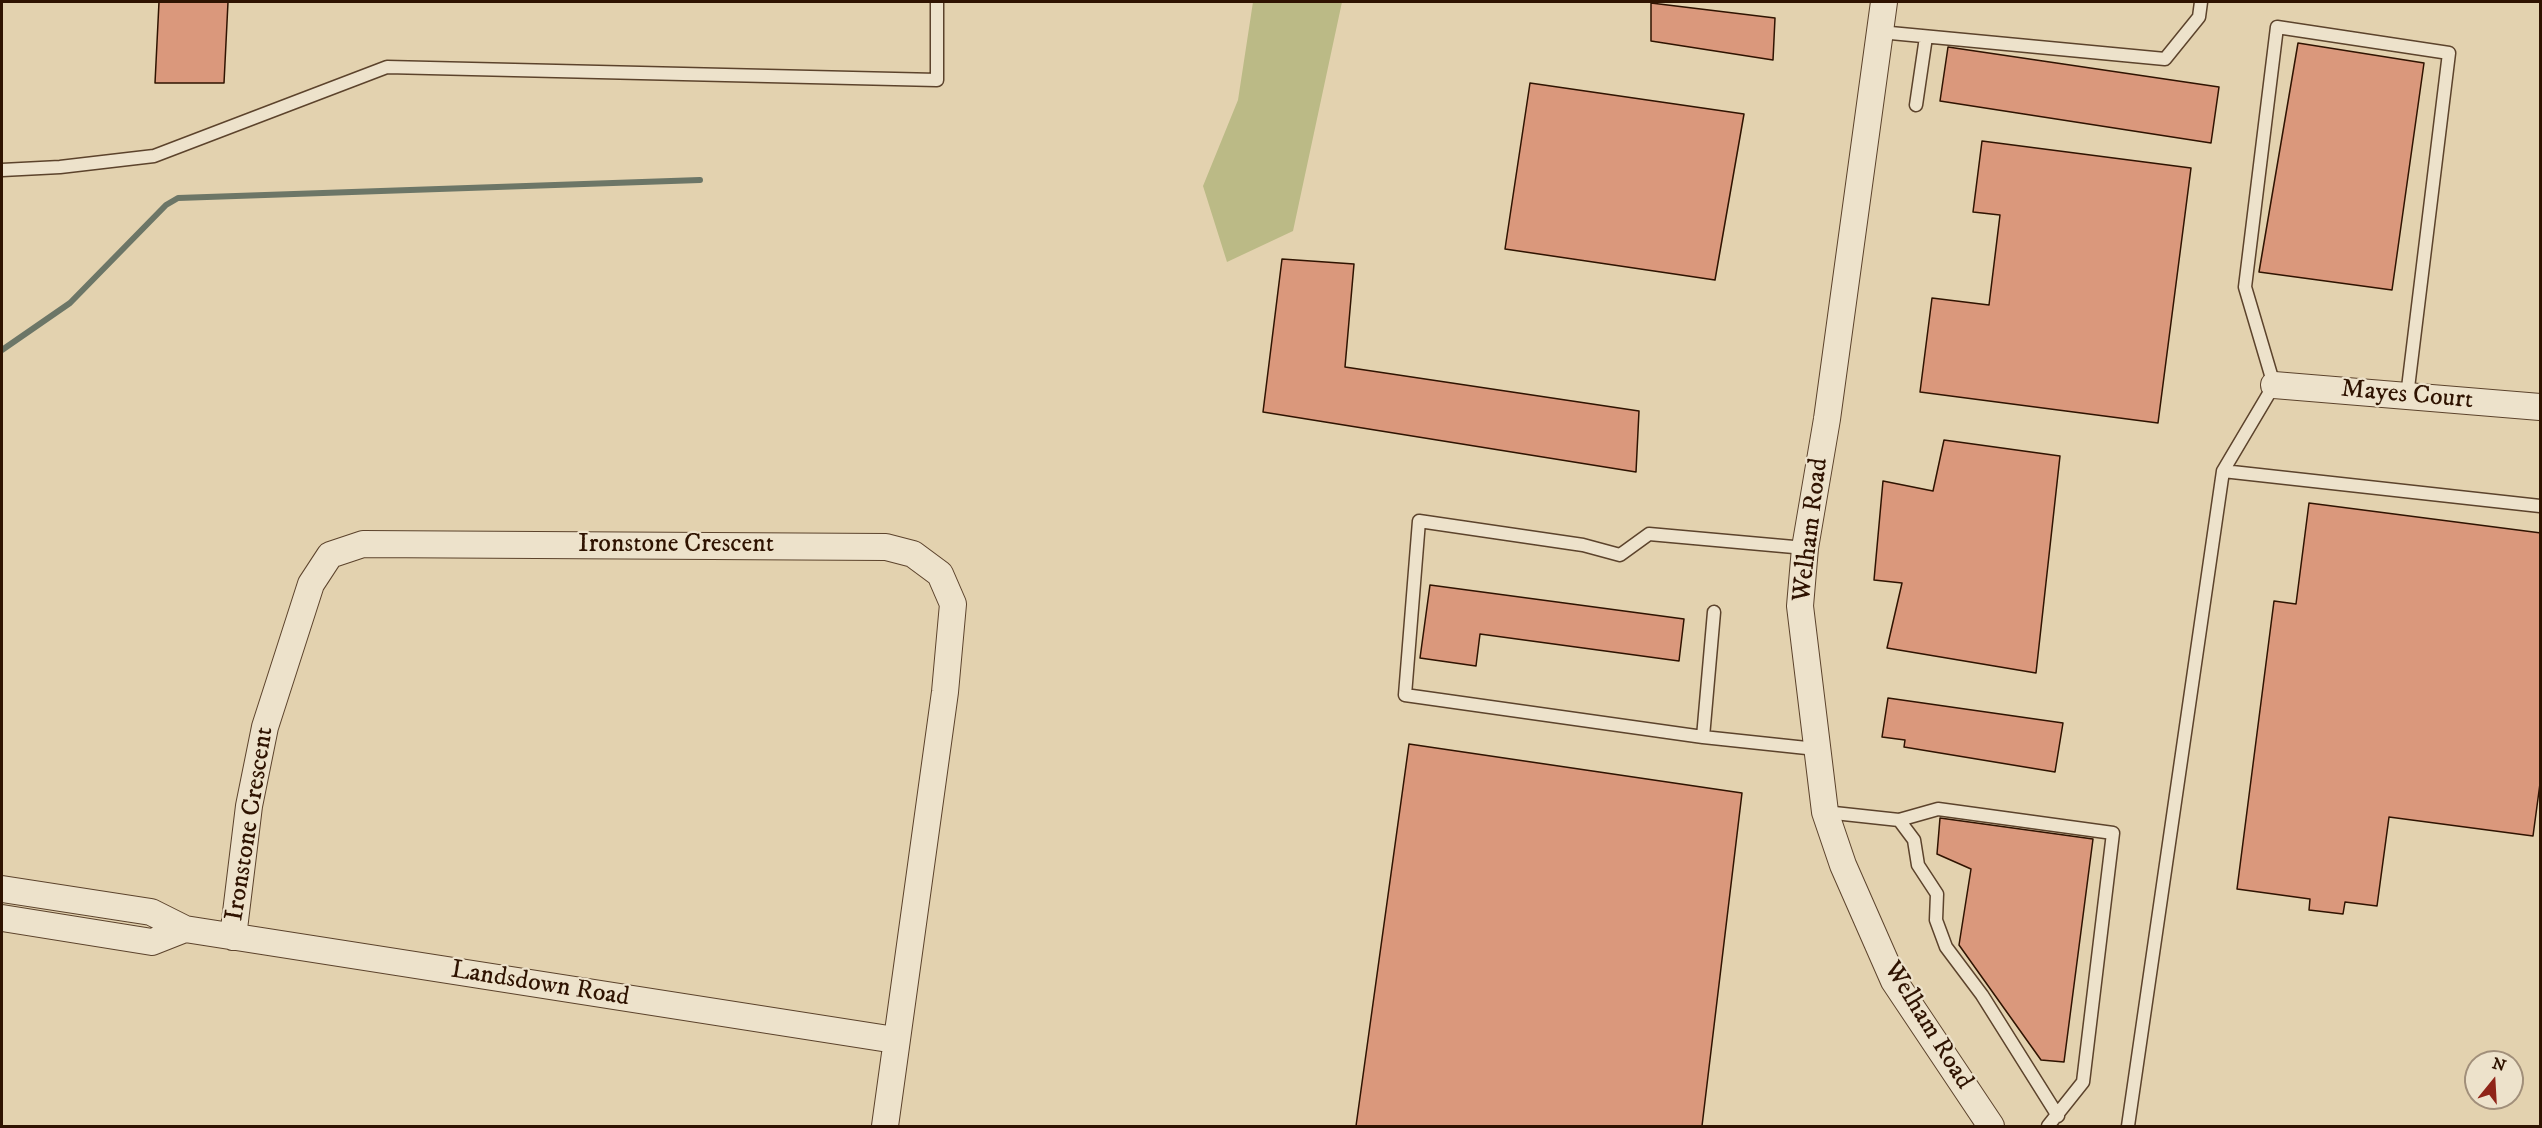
<!DOCTYPE html>
<style>
body{margin:0}
#map{position:relative;width:2542px;height:1128px;overflow:hidden;background:#e3d2af;font-family:"IM FELL DW Pica",serif}
canvas{display:block}
.frame{position:absolute;inset:0;border:3px solid #2f1301;pointer-events:none}
.north{position:absolute;left:2464px;top:1050px;width:60px;height:60px;box-sizing:border-box;background:#ede2cb;border:2px solid #a18f7a;border-radius:50%;rotate:18deg;font-size:16px;font-weight:700;line-height:24px;text-align:center;color:#2f1301}
.north::after{content:'';display:block;margin:auto;width:21px;height:27px;background:#8f2418;clip-path:polygon(50% 0,100% 100%,50% 72%,0 100%)}
</style>
<div id="map">
<canvas width="2542" height="1128"></canvas>
<div class="frame"></div>
<div class="north">N</div>
</div>
<script>
const ctx = document.querySelector('canvas').getContext('2d');
ctx.lineJoin = 'round';
function paint(path, color) {
  ctx.fillStyle = color;
  ctx.fill(path, 'evenodd');
}
function strokePath(path, color, width, dash) {
  ctx.strokeStyle = color;
  ctx.lineWidth = width;
  ctx.lineCap = dash ? 'butt' : 'round';
  ctx.setLineDash(dash || []);
  ctx.stroke(path);
}
function drawText(font, color, halo, rows, align = 'center') {
  ctx.font = font + ' "IM FELL DW Pica",serif';
  ctx.lineWidth = 4.5;
  ctx.setLineDash([]);
  ctx.textBaseline = 'middle';
  ctx.strokeStyle = halo;
  ctx.fillStyle = color;
  for (const [text, x, y, turn = 0] of rows) {
    ctx.save();
    ctx.translate(x, y);
    ctx.rotate((+turn || 0) * Math.PI / 180);
    ctx.textAlign = isNaN(turn) ? turn : align;
    if (halo) ctx.strokeText(text, 0, 0);
    ctx.fillText(text, 0, 0);
    ctx.restore();
  }
}
paint(new Path2D(`
 M 1253,2 L 1342,2 L 1293,231 L 1227,262 L 1203,186 L 1238,100 Z`), '#bbba86');
strokePath(new Path2D(`
 M 2,350 L 70,303 L 166,205 L 178,198 L 700,180`), '#6c7667', 6);
const building = new Path2D(`
 M 159,2 L 228,2 L 224,83 L 155,83 Z
 M 1651,3 L 1775,18 L 1773,60 L 1651,41 Z
 M 2298,43 L 2424,63 L 2392,290 L 2259,272 Z
 M 1948,47 L 2219,87 L 2211,143 L 1940,101 Z
 M 1530,83 L 1744,114 L 1715,280 L 1505,249 Z
 M 1982,141 L 2191,168 L 2158,423 L 1920,392 L 1932,298 L 1989,305 L 2000,215 L 1973,212 Z
 M 1282,259 L 1354,264 L 1345,367 L 1639,411 L 1636,472 L 1263,412 Z
 M 1944,440 L 2060,456 L 2036,673 L 1887,648 L 1902,583 L 1874,580 L 1883,481 L 1933,491 Z
 M 2309,503 L 2541,533 L 2541,776 L 2533,836 L 2389,817 L 2377,906 L 2345,902 L 2343,914 L 2309,910 L 2310,899 L 2237,889 L 2274,601 L 2296,604 Z
 M 1430,585 L 1684,619 L 1679,661 L 1480,634 L 1476,666 L 1420,658 Z
 M 1888,698 L 2063,723 L 2055,772 L 1904,747 L 1905,740 L 1882,737 Z
 M 1409,744 L 1742,793 L 1702,1126 L 1356,1126 Z
 M 1940,818 L 2093,839 L 2064,1062 L 2041,1060 L 1959,945 L 1971,869 L 1937,854 Z`);
paint(building, '#da987c');
strokePath(building, '#2f1301', 1.5);
const service = new Path2D(`
 M 1880,32 L 2165,59 L 2199,17 L 2201,2
 M 1916,105 L 1926,37
 M 2,170 L 60,167 L 154,156 L 387,67 L 937,80 L 937,2
 M 2223,471 L 2540,506
 M 1805,548 L 1649,534 L 1620,555 L 1583,545 L 1419,521 L 1405,695 L 1703,737 L 1816,749
 M 1703,737 L 1714,612
 M 1825,812 L 1899,820 L 1938,809 L 2113,833 L 2083,1082 L 2048,1126
 M 1899,820 L 1914,840 L 1918,865 L 1937,894 L 1936,920 L 1946,947 L 1982,995 L 2058,1116
 M 2128,1126 L 2223,471 L 2274,385 L 2245,287 L 2277,27 L 2449,53 L 2407,396`);
const minor = new Path2D(`
 M 1884,2 L 1827,419 L 1805,548 L 1800,606 L 1825,812 L 1843,865 L 1894,981 L 1991,1126
 M 2274,385 L 2540,407
 M 2,889 L 151,912 L 185,929 L 152,942 L 2,918
 M 185,929 L 895,1040
 M 233,937 L 249,806 L 265,727 L 311,584 L 330,555 L 363,544 L 886,547 L 913,554 L 940,574 L 953,604 L 945,692 L 885,1126`);
strokePath(service, '#5c432c', 15);
strokePath(minor, '#5c432c', 28);
strokePath(service, '#ede2cb', 12);
strokePath(minor, '#ede2cb', 26);
drawText('26px', '#2f1301', '#ede2cb', [
 ["Mayes Court",2407,396,5],
 ["Welham Road",1812,530,-83],
 ["Ironstone Crescent",676,546],
 ["Ironstone Crescent",251,824,-81],
 ["Landsdown Road",540,985,9],
 ["Welham Road",1927,1026,58]
]);
</script>
